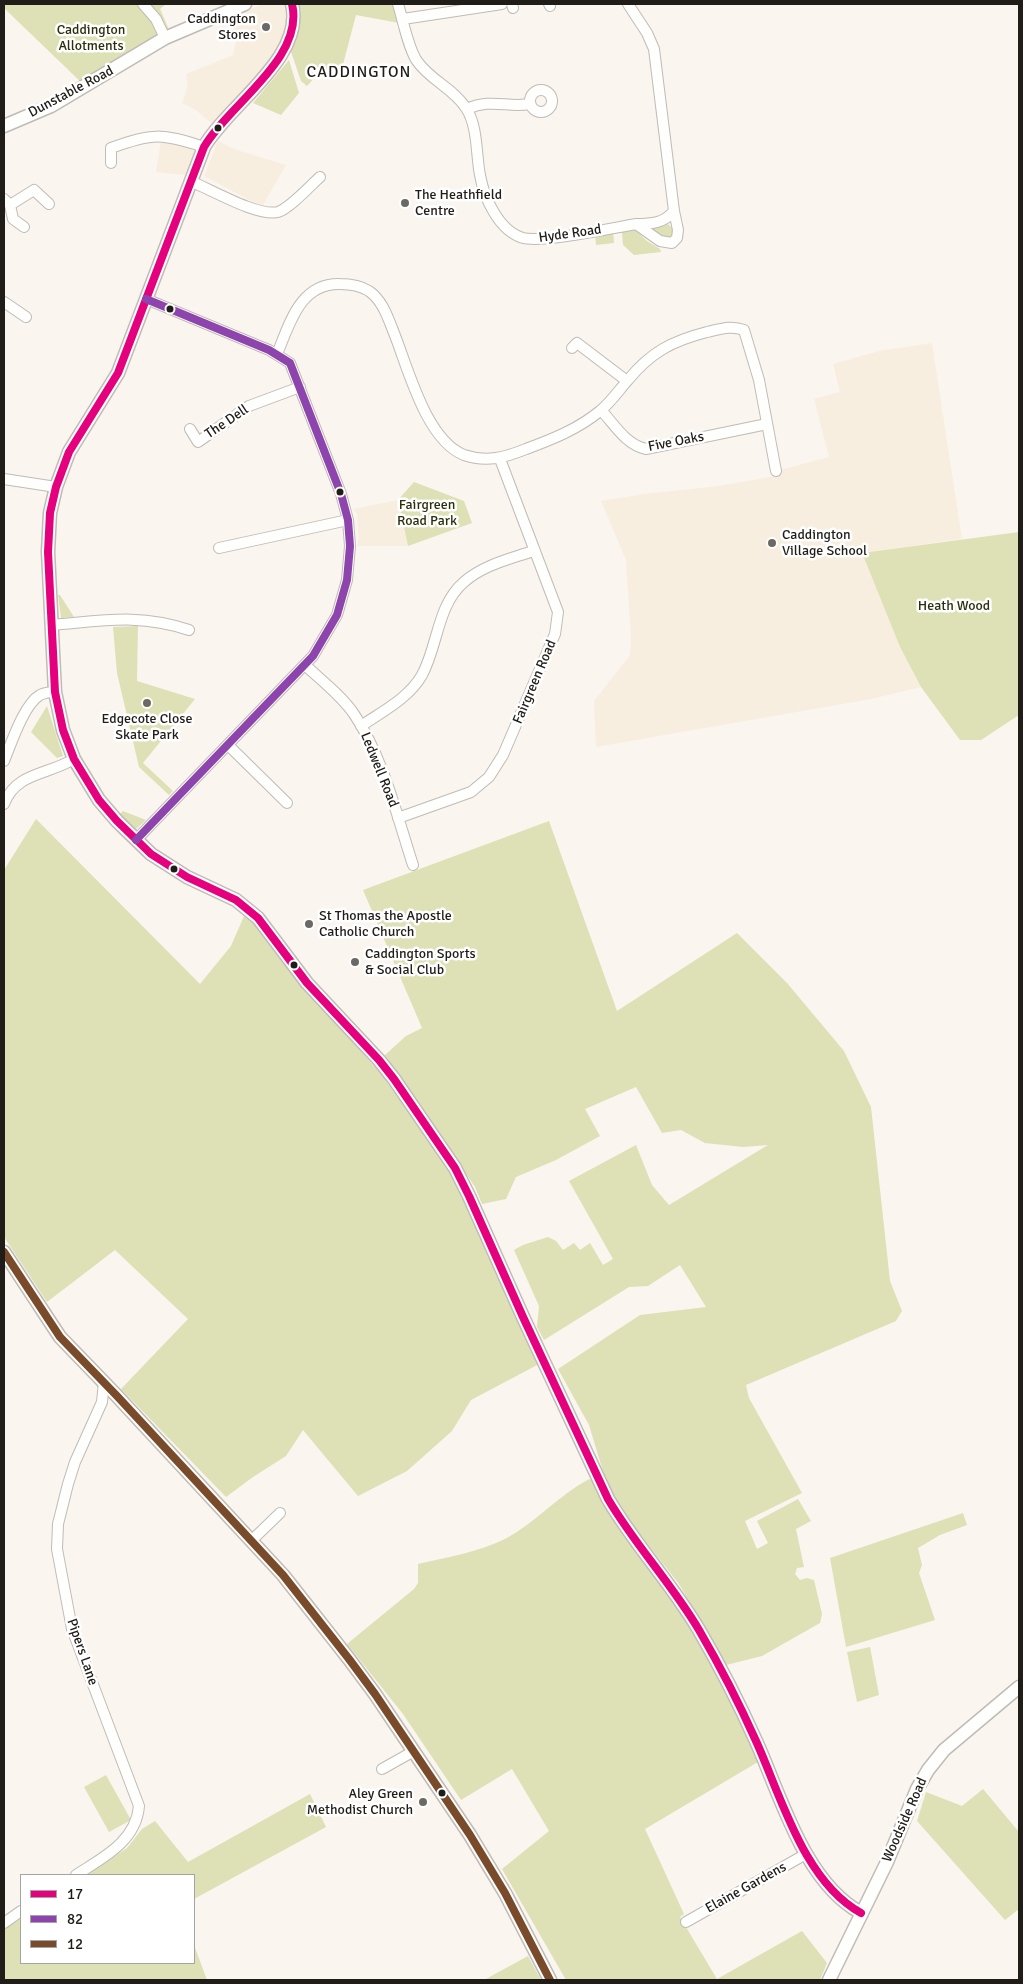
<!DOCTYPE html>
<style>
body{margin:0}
#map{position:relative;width:1023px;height:1984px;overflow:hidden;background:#faf5ef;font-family:Signika,sans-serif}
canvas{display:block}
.frame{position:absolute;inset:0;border:5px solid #201c17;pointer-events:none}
.legend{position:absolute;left:20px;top:1874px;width:175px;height:90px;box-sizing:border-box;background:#fff;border:1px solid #a6a4a2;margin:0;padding:6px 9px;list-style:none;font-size:15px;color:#201c17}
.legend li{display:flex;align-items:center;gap:10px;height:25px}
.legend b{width:25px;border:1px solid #a6a4a2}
</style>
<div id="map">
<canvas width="1023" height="1984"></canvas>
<div class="frame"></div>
<ul class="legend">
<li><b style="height:6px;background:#e5007d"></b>17</li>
<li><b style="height:6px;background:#8e44ad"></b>82</li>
<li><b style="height:6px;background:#7a4b2a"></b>12</li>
</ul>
</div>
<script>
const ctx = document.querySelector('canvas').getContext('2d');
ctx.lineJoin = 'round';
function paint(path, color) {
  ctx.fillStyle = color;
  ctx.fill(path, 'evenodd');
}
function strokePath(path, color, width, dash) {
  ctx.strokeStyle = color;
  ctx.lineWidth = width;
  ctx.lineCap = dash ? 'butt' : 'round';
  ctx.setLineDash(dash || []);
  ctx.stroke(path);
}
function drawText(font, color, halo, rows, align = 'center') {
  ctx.font = font + ' Signika,sans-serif';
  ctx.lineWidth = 5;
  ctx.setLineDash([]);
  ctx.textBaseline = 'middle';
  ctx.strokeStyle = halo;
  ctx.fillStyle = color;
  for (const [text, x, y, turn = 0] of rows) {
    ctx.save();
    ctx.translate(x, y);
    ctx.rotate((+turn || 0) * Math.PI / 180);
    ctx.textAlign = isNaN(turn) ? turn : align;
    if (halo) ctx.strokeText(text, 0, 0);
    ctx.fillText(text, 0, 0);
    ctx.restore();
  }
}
paint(new Path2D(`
 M 263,4 L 284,4 L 286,19 L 282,42 L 274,55 L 212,124 L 196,110 L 182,103 L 188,85 L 186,74 L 233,55 L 237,38 L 229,18 Z
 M 161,141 L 192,149 L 195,153 L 185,175 L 156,172 Z
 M 218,141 L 237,150 L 286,165 L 263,205 L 251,201 L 204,176 Z
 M 932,343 L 962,539 L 862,553 L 900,647 L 921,687 L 871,699 L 596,747 L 594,701 L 630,655 L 631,638 L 626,560 L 601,501 L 644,494 L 719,486 L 776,476 L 776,471 L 829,457 L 814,399 L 840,392 L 833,364 L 879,351 Z
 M 398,500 L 408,546 L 357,546 L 359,538 L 357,513 L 353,509 Z`), '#f8eee0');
paint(new Path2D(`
 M 4,4 L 166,4 L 160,9 L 170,32 L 85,86 L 4,8 Z
 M 297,4 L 392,4 L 399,23 L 356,15 L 341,72 L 325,74 L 320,72 L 307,86 L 301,81 L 289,46 L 292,33 L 298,32 L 301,10 Z
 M 289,60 L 299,93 L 281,115 L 253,103 Z
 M 668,224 L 674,230 L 674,239 L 661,240 L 650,227 Z
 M 635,230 L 647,241 L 660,249 L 661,252 L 634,255 L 623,245 L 622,232 Z
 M 613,231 L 614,243 L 596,245 L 595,234 Z
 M 414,482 L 464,501 L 472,523 L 408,546 L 398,500 Z
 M 1019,532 L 1019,715 L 981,740 L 960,740 L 921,687 L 900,647 L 862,553 Z
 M 58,595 L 60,595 L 74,617 L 61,618 Z
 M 138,626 L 137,681 L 195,699 L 143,763 L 173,791 L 169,795 L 139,767 L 117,673 L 113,627 Z
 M 47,706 L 63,756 L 57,758 L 31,732 Z
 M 123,811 L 146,820 L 135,830 L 129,827 L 118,816 Z
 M 36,819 L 200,984 L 231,946 L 244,916 L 252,922 L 282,962 L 381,1074 L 448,1167 L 470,1209 L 539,1364 L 471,1400 L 452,1431 L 407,1471 L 358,1496 L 303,1430 L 286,1456 L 253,1477 L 226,1497 L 121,1389 L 188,1319 L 115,1250 L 47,1302 L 4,1237 L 4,870 Z
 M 549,821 L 617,1011 L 737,933 L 787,983 L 844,1051 L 871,1107 L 890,1281 L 902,1311 L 896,1321 L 746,1385 L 749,1398 L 802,1493 L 745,1521 L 757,1549 L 768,1543 L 757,1521 L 798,1499 L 811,1521 L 796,1529 L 804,1567 L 797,1568 L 795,1574 L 800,1580 L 807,1578 L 814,1580 L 822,1614 L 820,1623 L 762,1656 L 726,1665 L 679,1584 L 619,1508 L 608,1488 L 589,1425 L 558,1369 L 640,1315 L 706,1307 L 680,1265 L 648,1286 L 629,1287 L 544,1340 L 537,1327 L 539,1306 L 514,1250 L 523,1245 L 548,1237 L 556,1241 L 563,1250 L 574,1243 L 580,1250 L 590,1243 L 603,1265 L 613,1259 L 569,1181 L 636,1145 L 652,1185 L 669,1205 L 768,1145 L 743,1147 L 705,1143 L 681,1130 L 662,1133 L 636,1087 L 585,1109 L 600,1136 L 556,1160 L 516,1177 L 506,1199 L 482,1204 L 475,1187 L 385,1055 L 406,1036 L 422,1028 L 363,890 Z
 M 589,1479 L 593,1481 L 618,1528 L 684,1613 L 723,1683 L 758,1762 L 645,1829 L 684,1914 L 680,1917 L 717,1979 L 802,1931 L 827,1963 L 820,1980 L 566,1980 L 502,1869 L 549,1831 L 512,1769 L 461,1800 L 403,1714 L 347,1644 L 414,1589 L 418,1583 L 418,1564 C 447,1557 480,1552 507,1538 C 536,1522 559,1495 589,1479 Z
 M 963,1513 L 967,1525 L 940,1535 L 918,1548 L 922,1565 L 919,1573 L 935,1620 L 846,1647 L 830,1558 Z
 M 870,1647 L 879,1695 L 857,1702 L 847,1652 Z
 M 106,1775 L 131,1820 L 109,1832 L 84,1787 Z
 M 983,1789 L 1019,1832 L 1019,1909 L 1005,1920 L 917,1821 L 926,1792 L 962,1806 Z
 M 310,1794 L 326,1827 L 194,1899 L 194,1875 L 86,1875 L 127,1848 L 142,1829 L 155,1821 L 188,1862 Z
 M 21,1919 L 21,1963 L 194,1963 L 194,1945 L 207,1980 L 4,1980 L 4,1929 Z
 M 528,1956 L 541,1980 L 484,1980 Z`), '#dee0b5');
const minor = new Path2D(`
 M 143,4 L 156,19 L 165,38
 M 398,4 C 403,20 408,48 417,61 C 430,80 454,89 466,108 C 478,126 476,155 480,175 C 484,198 499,231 523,238 C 543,243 612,228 636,224 C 652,224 664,223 674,211 L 654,49 L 647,33 L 628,4
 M 512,4 L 513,8
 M 549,4 L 550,6
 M 403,19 L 502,4
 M530 101a11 11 0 1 1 22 0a11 11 0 1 1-22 0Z
 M 467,109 C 491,98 507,108 530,104
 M 111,163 L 111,148 C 153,133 161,133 204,147
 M 190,181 C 210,189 258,217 278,212 C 290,208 310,186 320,177
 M 4,199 L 10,205 L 13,219 L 24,227
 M 10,205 L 34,190 L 49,204
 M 636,224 L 660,241 L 672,243 L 677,238 L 678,230 L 674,211
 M 4,302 L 26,317
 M 572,348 L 577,343 L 627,381
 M 277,354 C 290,323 300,283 340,284 C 350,284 361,286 369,291 C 383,301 388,318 394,333 C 408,368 426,440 464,455 C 487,463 506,457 526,449 C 553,439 578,429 600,411 C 611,402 619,390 628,380 C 651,352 672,341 707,332 C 721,329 731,325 744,330 L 759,380 L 776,471
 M 601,410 C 614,424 626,445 646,449 L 767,424
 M 190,429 L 198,442 L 249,406 L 300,387
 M 4,479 L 56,487
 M 219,548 L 348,520
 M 52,625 C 102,621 139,613 189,630
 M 305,665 C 321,680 341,695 354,714 C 383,757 397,816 413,865
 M 361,726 C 383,711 409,698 422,675 C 438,646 437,605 464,582 C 483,565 510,559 533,551
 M 228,745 L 287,803
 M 4,761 C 11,744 24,704 40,695 C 44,693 50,692 55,692
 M 4,804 C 16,772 48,775 74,759
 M 398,818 L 471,792 L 489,777 L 503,755 L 555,634 L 558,612 L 500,459
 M 136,840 L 313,656 L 337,615 L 347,580 L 350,546 L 348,520 L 341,494 L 290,363 L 269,350 L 146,299
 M 251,1541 L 280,1513
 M 382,1769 L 414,1751
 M 76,1875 C 102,1858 136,1842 139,1806 L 72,1629 L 57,1549 L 58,1524 L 68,1484 L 75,1462 L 102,1402 L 104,1382
 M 686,1922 L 806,1854
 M 4,1923 L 21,1911`);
const tertiary = new Path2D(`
 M 292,4 C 305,58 229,104 204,147 L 118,373 L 69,452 L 56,487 L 50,513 L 48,552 L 55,692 L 63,730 L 74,759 L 99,800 L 117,821 L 151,854 L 187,877 L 236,900 L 258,918 L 307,983 L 379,1060 L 394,1079 L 455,1168 L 469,1196 L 523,1317 L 608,1499 C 635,1545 672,1584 699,1630 C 720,1666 739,1703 756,1741 C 781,1796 804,1882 861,1913
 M 4,126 L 51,106 L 165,38 L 245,4
 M 4,1252 L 60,1337 L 117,1396 L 283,1575 L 349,1659 L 375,1694 L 470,1835 L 505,1893 L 550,1980
 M 829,1980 L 887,1862 L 917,1789 L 928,1770 L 944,1750 L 1019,1687`);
strokePath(minor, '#bfbbb6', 12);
strokePath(tertiary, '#bfbbb6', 15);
strokePath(minor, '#fefefd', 10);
strokePath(tertiary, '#fefefd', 12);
strokePath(new Path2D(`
 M 292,4 C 305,58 229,104 204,147 L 118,373 L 69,452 L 56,487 L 50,513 L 48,552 L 55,692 L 63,730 L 74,759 L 99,800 L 117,821 L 151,854 L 187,877 L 236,900 L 258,918 L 307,983 L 379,1060 L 394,1079 L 455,1168 L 469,1196 L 523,1317 L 608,1499 C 635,1545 672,1584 699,1630 C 720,1666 739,1703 756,1741 C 781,1796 804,1882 861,1913`), '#e5007d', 8);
strokePath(new Path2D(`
 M 136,840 L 313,656 L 337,615 L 347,580 L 350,546 L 348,520 L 341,494 L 290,363 L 269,350 L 146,299`), '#8e44ad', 8);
strokePath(new Path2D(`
 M 4,1252 L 60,1337 L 117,1396 L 283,1575 L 349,1659 L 375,1694 L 470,1835 L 505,1893 L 550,1980`), '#7a4b2a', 8);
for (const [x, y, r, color] of [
 [266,27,5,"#6c6863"],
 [218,128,4.5,"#201c17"],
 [405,203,5,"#6c6863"],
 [170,309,4.5,"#201c17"],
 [340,492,4.5,"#201c17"],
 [772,543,5,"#6c6863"],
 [147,703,5,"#6c6863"],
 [174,869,4.5,"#201c17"],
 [309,924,5,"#6c6863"],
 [355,962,5,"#6c6863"],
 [294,965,4.5,"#201c17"],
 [442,1793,4.5,"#201c17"],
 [423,1802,5,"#6c6863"]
]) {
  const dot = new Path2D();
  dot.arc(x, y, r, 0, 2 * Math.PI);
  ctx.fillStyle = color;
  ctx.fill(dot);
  strokePath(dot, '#fff', 2);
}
drawText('14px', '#201c17', '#fff', [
 ["Caddington",256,19,"right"],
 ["Stores",256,35,"right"],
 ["The Heathfield",415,195],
 ["Centre",415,211],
 ["Caddington",782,535],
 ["Village School",782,551],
 ["Edgecote Close",147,719,"center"],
 ["Skate Park",147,735,"center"],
 ["St Thomas the Apostle",319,916],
 ["Catholic Church",319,932],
 ["Caddington Sports",365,954],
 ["& Social Club",365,970],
 ["Aley Green",413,1794,"right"],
 ["Methodist Church",413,1810,"right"]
], 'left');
drawText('14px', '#2c2f0c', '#fff', [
 ["Caddington",91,30],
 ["Allotments",91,46],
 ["Fairgreen",427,505],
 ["Road Park",427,521],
 ["Heath Wood",954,606]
]);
drawText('14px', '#201c17', '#fff', [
 ["Dunstable Road",71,92,-28],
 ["Hyde Road",570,234,-8],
 ["The Dell",227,422,-34],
 ["Five Oaks",676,442,-11],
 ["Fairgreen Road",535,682,-67],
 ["Ledwell Road",379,770,68],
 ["Pipers Lane",82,1652,71],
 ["Woodside Road",905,1820,-66],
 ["Elaine Gardens",746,1888,-29]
]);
ctx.letterSpacing = '1px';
drawText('16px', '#201c17', '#fff', [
 ["CADDINGTON",359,73]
]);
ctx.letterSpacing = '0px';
</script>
